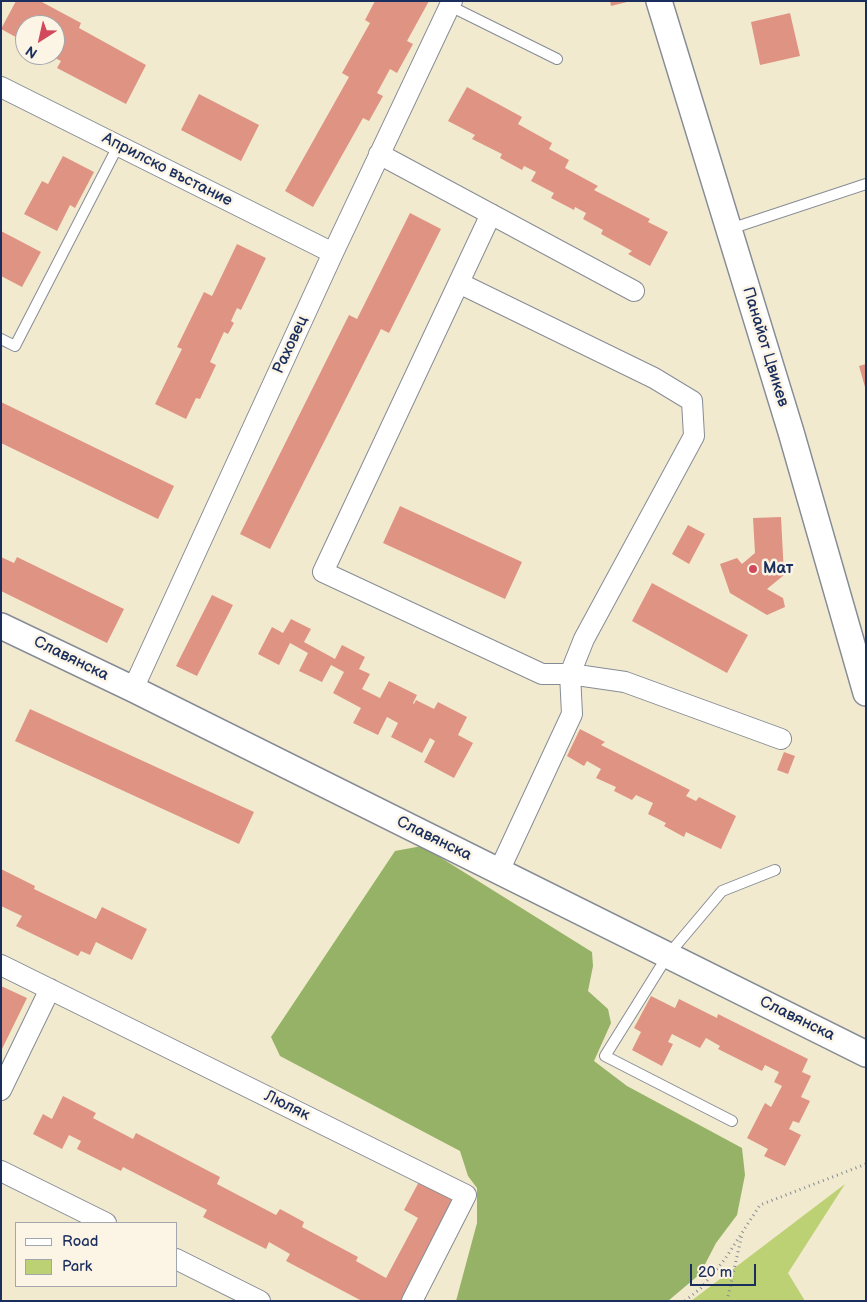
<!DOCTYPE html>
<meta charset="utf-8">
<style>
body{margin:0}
#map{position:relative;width:867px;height:1302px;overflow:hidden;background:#f2eacf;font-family:"Balsamiq Sans",sans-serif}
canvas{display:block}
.frame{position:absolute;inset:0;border:2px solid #1b2f5e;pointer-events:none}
.legend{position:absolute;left:15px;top:1222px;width:162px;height:65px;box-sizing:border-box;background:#fcf5e5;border:1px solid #a2a6af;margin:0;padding:6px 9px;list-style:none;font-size:15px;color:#1b2f5e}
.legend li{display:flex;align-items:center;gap:10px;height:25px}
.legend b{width:25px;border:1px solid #a2a6af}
.north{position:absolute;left:15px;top:15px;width:50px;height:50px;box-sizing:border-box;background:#fcf5e5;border:1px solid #a2a6af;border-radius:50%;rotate:215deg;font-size:14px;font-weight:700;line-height:20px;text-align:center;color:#1b2f5e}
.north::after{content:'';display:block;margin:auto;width:18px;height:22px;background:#d1495b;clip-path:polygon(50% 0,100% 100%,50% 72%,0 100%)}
.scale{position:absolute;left:690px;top:1264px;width:66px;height:22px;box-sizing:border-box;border:2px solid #1b2f5e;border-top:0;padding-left:6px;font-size:15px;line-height:18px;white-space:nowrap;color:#1b2f5e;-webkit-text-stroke:4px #fcf5e5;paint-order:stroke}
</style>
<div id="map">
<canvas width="867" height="1302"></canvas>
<div class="frame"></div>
<ul class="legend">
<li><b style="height:6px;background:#fff"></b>Road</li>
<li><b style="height:14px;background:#bcd074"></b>Park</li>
</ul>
<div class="north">N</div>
<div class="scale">20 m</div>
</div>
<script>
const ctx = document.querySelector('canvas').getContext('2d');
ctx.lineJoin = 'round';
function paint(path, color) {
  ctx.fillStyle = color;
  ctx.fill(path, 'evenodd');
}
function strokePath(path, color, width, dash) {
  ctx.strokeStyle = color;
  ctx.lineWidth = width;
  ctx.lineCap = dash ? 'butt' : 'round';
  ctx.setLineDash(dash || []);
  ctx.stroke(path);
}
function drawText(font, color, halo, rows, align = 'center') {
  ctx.font = font + ' "Balsamiq Sans",sans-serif';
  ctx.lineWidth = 5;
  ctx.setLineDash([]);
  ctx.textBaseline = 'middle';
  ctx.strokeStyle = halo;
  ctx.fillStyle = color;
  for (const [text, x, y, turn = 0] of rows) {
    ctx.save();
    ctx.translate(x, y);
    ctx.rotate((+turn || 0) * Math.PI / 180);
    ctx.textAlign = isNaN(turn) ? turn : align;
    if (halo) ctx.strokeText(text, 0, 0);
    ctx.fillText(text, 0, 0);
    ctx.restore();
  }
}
paint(new Path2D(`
 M 845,1184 L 788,1273 L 805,1301 L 691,1301 Z`), '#bcd074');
paint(new Path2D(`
 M 422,846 L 592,952 L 593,966 L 588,991 L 608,1009 L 611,1023 L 594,1061 L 627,1086 L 742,1148 L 745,1175 L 737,1215 L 716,1243 L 700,1274 L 668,1301 L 456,1301 L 477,1223 L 477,1188 L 468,1176 L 460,1151 L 280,1056 L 271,1037 L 395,851 Z`), '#95b266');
paint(new Path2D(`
 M 16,1 L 40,1 L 81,23 L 79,28 L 146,65 L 126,104 L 57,68 L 61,61 L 49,55 L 55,55 L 55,25 L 25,25 L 25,42 L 1,29 Z
 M 375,1 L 429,1 L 407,41 L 413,44 L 397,73 L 390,69 L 377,93 L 383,96 L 369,121 L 363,118 L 313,207 L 285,191 L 349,77 L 342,73 L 370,23 L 365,20 Z
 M 610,1 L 627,1 L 627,2 L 611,6 Z
 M 790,13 L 800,56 L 760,65 L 751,22 Z
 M 467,87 L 522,117 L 518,124 L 552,143 L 549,149 L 569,160 L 565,168 L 598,186 L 594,190 L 650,219 L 648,222 L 668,232 L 650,266 L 628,254 L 632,251 L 601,234 L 603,230 L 583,219 L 586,213 L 575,207 L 574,210 L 551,198 L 554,193 L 531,181 L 536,172 L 524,166 L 522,170 L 500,158 L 502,154 L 472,139 L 475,135 L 448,121 Z
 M 199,94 L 259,125 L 241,161 L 181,130 Z
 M 63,156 L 94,172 L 75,208 L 70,205 L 57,231 L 24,214 L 42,181 L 48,184 Z
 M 410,213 L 441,229 L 389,333 L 381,329 L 270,549 L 240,534 L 349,315 L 357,319 Z
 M 1,231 L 41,252 L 22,287 L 1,276 Z
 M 237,244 L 266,258 L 241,310 L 237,308 L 231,321 L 234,323 L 228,334 L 224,332 L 210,362 L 216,365 L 200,399 L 196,398 L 186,419 L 155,404 L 182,349 L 177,347 L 204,292 L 212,296 Z
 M 866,364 L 866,387 L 865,387 L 859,366 Z
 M 1,402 L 174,486 L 158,519 L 1,443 Z
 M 400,506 L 522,562 L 505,599 L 383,543 Z
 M 781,517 L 784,575 L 767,589 L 783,598 L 785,607 L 767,615 L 730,593 L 720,564 L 737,558 L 742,564 L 755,553 L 753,518 Z
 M 688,525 L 705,534 L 689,564 L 672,554 Z
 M 1,557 L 14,563 L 17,557 L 124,609 L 107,643 L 1,591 Z
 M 652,583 L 748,635 L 727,673 L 632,621 Z
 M 212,595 L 233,605 L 197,676 L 176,666 Z
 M 291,619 L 311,629 L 304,642 L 335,659 L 342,645 L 365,657 L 359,669 L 370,674 L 362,689 L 380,698 L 389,681 L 417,695 L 413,703 L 414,704 L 416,700 L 434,709 L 438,702 L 467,717 L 458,735 L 473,743 L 454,778 L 424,762 L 435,741 L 430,738 L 422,753 L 391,737 L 398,723 L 387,717 L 378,735 L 353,723 L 361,708 L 333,693 L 344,672 L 331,665 L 322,682 L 299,671 L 308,653 L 290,643 L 279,665 L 258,654 L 272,627 L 283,633 Z
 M 30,709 L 254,812 L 239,844 L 15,741 Z
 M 580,729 L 605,742 L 601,745 L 690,790 L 686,796 L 696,801 L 699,797 L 736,816 L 721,849 L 686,832 L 684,837 L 664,826 L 666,823 L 648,814 L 653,803 L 636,795 L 632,800 L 614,791 L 616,787 L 596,778 L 601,769 L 587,761 L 584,766 L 567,756 Z
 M 784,752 L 795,756 L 788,774 L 777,770 Z
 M 1,869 L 35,886 L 34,889 L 96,919 L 102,907 L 147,929 L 132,960 L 96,942 L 90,955 L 81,951 L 78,956 L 16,926 L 22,916 L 1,906 Z
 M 1,986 L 27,998 L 1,1051 Z
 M 651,996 L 675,1008 L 679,999 L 717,1018 L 718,1014 L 808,1059 L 802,1072 L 811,1076 L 801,1097 L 810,1101 L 799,1123 L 793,1121 L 789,1129 L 801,1135 L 785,1166 L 764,1156 L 768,1149 L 747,1138 L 765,1103 L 771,1107 L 782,1086 L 774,1082 L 779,1072 L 765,1065 L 762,1071 L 718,1049 L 720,1046 L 706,1038 L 700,1048 L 672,1034 L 668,1042 L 673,1044 L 662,1066 L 632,1050 L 641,1032 L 634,1028 Z
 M 63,1096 L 96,1113 L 93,1118 L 133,1139 L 136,1133 L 220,1177 L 217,1184 L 276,1215 L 280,1209 L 304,1222 L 302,1227 L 358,1257 L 356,1261 L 386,1278 L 418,1218 L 404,1210 L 422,1176 L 459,1200 L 406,1301 L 362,1301 L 286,1261 L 290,1254 L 269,1242 L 266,1249 L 203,1217 L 207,1210 L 123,1167 L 121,1171 L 77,1149 L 81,1141 L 69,1135 L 62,1149 L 33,1134 L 43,1114 L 52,1119 Z`), '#df9483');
const service = new Path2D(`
 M 450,6 L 557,59
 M 730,229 L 866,184
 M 1,339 L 15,346 L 118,146
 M 732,1121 L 605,1056 L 668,955 L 722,891 L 775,870`);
const minor = new Path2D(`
 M 1,87 L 333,253
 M 379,154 L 634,291
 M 491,214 L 323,572 L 542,674 L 570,674 L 625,682 L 781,739
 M 459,283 L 654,378 L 692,401 L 694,436 L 584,639 L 570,674 L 572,714 L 499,871
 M 133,689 L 333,253 L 452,1
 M 1,965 L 466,1195 L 412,1301
 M 1,1090 L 50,989
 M 1,1171 L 106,1223
 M 176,1259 L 260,1301`);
const tertiary = new Path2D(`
 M 659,1 L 791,432 L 866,693
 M 1,626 L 133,689 L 866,1054`);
strokePath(service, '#868c96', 12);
strokePath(minor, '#868c96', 22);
strokePath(tertiary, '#868c96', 28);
strokePath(new Path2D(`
 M 685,1301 L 701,1288 L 725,1259 L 760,1205 L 866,1164
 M 727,1301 L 742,1234`), '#868c96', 3, [1, 4]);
strokePath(service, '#fff', 10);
strokePath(minor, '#fff', 20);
strokePath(tertiary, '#fff', 25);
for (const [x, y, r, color] of [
 [753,569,5,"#d1495b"]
]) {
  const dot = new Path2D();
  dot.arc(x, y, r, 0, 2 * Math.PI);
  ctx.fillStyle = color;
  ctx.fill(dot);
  strokePath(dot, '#fcf5e5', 2);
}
drawText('16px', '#1b2f5e', '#fcf5e5', [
 ["Априлско въстание",167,170,27],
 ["Раховец",291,345,-65],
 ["Панайот Цвикев",765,347,73],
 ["Славянска",71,659,26],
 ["Славянска",434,839,26],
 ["Славянска",797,1019,26],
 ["Люляк",287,1106,26]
]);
drawText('bold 16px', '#1b2f5e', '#fcf5e5', [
 ["Мат",763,569]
], 'left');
</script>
